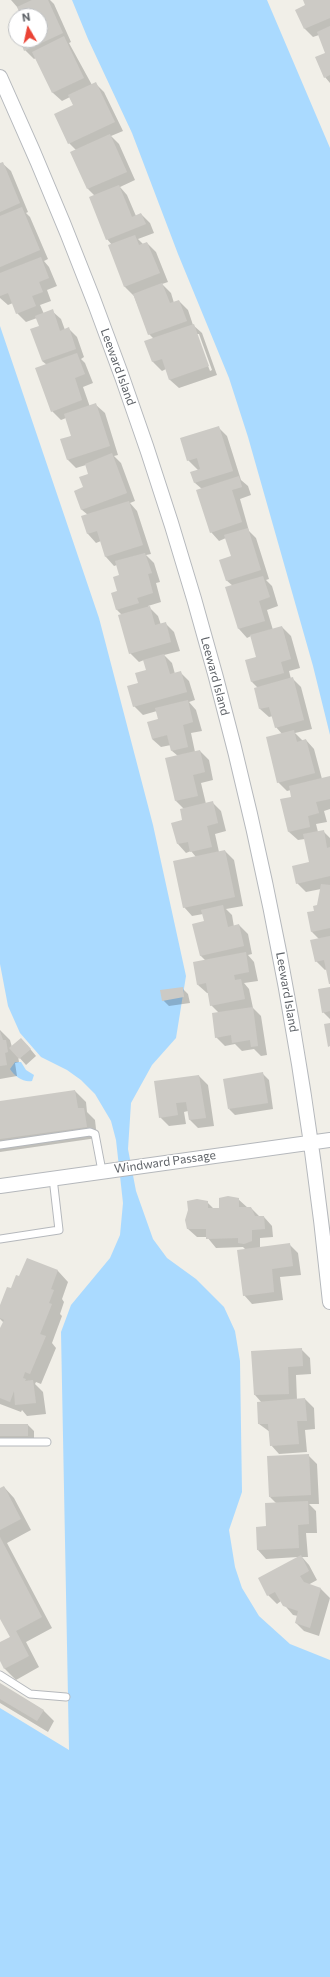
<!DOCTYPE html>
<style>
body{margin:0}
#map{position:relative;width:330px;height:1977px;overflow:hidden;background:#f1efe8;font-family:Commissioner,sans-serif}
canvas{display:block}
.north{position:absolute;left:8px;top:8px;width:40px;height:40px;box-sizing:border-box;background:#fff;border:1px solid #bfc1c3;border-radius:50%;rotate:351deg;font-size:11px;font-weight:700;line-height:16px;text-align:center;color:#5f6368}
.north::after{content:'';display:block;margin:auto;width:14px;height:18px;background:#ea4335;clip-path:polygon(50% 0,100% 100%,50% 72%,0 100%)}
</style>
<div id="map">
<canvas width="330" height="1977"></canvas>
<div class="north">N</div>
</div>
<script>
const ctx = document.querySelector('canvas').getContext('2d');
ctx.lineJoin = 'round';
function paint(path, color) {
  ctx.fillStyle = color;
  ctx.fill(path, 'evenodd');
}
function strokePath(path, color, width, dash) {
  ctx.strokeStyle = color;
  ctx.lineWidth = width;
  ctx.lineCap = dash ? 'butt' : 'round';
  ctx.setLineDash(dash || []);
  ctx.stroke(path);
}
function drawText(font, color, halo, rows, align = 'center') {
  ctx.font = font + ' Commissioner,sans-serif';
  ctx.lineWidth = 3;
  ctx.setLineDash([]);
  ctx.textBaseline = 'middle';
  ctx.strokeStyle = halo;
  ctx.fillStyle = color;
  for (const [text, x, y, turn = 0] of rows) {
    ctx.save();
    ctx.translate(x, y);
    ctx.rotate((+turn || 0) * Math.PI / 180);
    ctx.textAlign = isNaN(turn) ? turn : align;
    if (halo) ctx.strokeText(text, 0, 0);
    ctx.fillText(text, 0, 0);
    ctx.restore();
  }
}
paint(new Path2D(`
 M 72,0 L 267,0 L 330,148 L 330,735 L 313,666 L 248,437 L 229,378 L 178,254 L 132,133 L 88,39 Z
 M 0,326 L 99,618 L 153,825 L 186,976 L 176,1038 L 152,1065 L 131,1103 L 128,1149 L 136,1191 L 153,1239 L 167,1258 L 196,1279 L 224,1307 L 235,1331 L 240,1361 L 242,1492 L 229,1530 L 235,1567 L 242,1588 L 259,1616 L 290,1644 L 330,1660 L 330,1977 L 0,1977 L 0,1708 L 69,1750 L 61,1332 L 71,1305 L 110,1258 L 120,1235 L 123,1203 L 116,1140 L 111,1121 L 95,1094 L 81,1080 L 67,1070 L 41,1057 L 20,1033 L 8,1006 L 0,964 Z
 M 15,1062 L 21,1062 L 26,1070 L 34,1075 L 32,1081 C 24,1083 14,1076 10,1069 Z`), '#aadaff');
paint(new Path2D(`
 M 11,0 L 50,0 L 54,4 L 71,42 L 69,43 L 92,85 L 95,83 L 104,92 L 123,131 L 111,136 L 119,144 L 135,180 L 120,187 L 127,195 L 136,216 L 141,214 L 150,223 L 154,233 L 138,239 L 143,244 L 147,243 L 156,252 L 168,282 L 162,284 L 171,293 L 174,303 L 179,301 L 188,310 L 193,325 L 202,333 L 217,375 L 179,388 L 170,380 L 166,369 L 162,371 L 153,362 L 146,342 L 154,339 L 149,334 L 134,296 L 125,287 L 109,246 L 112,245 L 107,239 L 95,196 L 88,189 L 76,150 L 69,143 L 56,115 L 74,106 L 70,97 L 62,101 L 53,93 L 36,58 L 34,59 L 25,50 L 21,40 L 40,40 L 40,16 L 22,16 L 18,8 ZM 196,334 L 199,334 L 212,370 L 210,371 Z
 M 304,0 L 330,0 L 330,83 L 325,77 L 327,53 L 319,35 L 313,37 L 305,29 L 306,6 Z
 M 2,163 L 11,171 L 28,212 L 26,213 L 30,217 L 48,259 L 44,261 L 49,267 L 57,286 L 47,290 L 51,301 L 40,305 L 44,314 L 52,311 L 61,319 L 65,330 L 69,329 L 77,337 L 84,357 L 81,359 L 85,363 L 93,383 L 83,387 L 90,407 L 96,405 L 105,413 L 118,455 L 114,456 L 121,463 L 135,501 L 130,503 L 137,511 L 151,554 L 146,555 L 154,563 L 160,582 L 156,583 L 161,602 L 148,606 L 158,616 L 161,625 L 166,624 L 174,632 L 180,651 L 164,655 L 172,663 L 175,674 L 180,672 L 189,681 L 195,700 L 189,702 L 196,710 L 202,731 L 191,733 L 195,752 L 200,751 L 209,760 L 213,780 L 201,783 L 206,804 L 212,802 L 221,811 L 226,831 L 215,834 L 219,852 L 225,851 L 234,860 L 243,906 L 226,909 L 232,915 L 234,927 L 239,925 L 248,934 L 252,954 L 248,955 L 254,962 L 258,981 L 244,983 L 249,989 L 253,1008 L 261,1016 L 267,1055 L 261,1056 L 254,1049 L 242,1051 L 235,1044 L 225,1046 L 216,1037 L 219,1013 L 211,1005 L 209,993 L 207,993 L 198,985 L 205,960 L 200,955 L 205,922 L 203,914 L 192,916 L 184,907 L 196,857 L 191,851 L 186,853 L 178,844 L 183,821 L 184,809 L 176,801 L 166,759 L 178,756 L 172,751 L 171,745 L 161,747 L 152,739 L 159,720 L 157,711 L 143,715 L 134,706 L 139,684 L 147,671 L 144,660 L 139,662 L 130,653 L 122,615 L 117,610 L 121,575 L 117,565 L 114,566 L 106,557 L 101,541 L 96,543 L 88,534 L 82,517 L 88,515 L 82,510 L 75,491 L 84,488 L 90,474 L 86,465 L 76,468 L 68,460 L 61,440 L 72,436 L 66,418 L 61,420 L 52,411 L 47,365 L 42,361 L 40,327 L 37,318 L 26,322 L 17,313 L 13,303 L 8,305 L 0,298 L 0,164 Z
 M 218,427 L 227,436 L 241,480 L 248,486 L 251,495 L 240,499 L 249,531 L 256,538 L 269,579 L 266,580 L 272,586 L 278,606 L 267,610 L 273,630 L 282,627 L 291,636 L 300,668 L 289,671 L 291,679 L 293,679 L 301,687 L 312,729 L 295,733 L 303,741 L 306,740 L 314,749 L 322,779 L 330,777 L 330,809 L 324,811 L 327,822 L 316,824 L 318,832 L 323,831 L 330,838 L 330,982 L 327,969 L 325,970 L 316,961 L 319,939 L 312,932 L 308,913 L 315,911 L 318,906 L 321,889 L 306,892 L 297,883 L 310,863 L 305,839 L 298,840 L 289,832 L 293,797 L 291,790 L 287,791 L 278,782 L 282,734 L 276,727 L 273,716 L 269,717 L 260,709 L 258,688 L 252,682 L 246,661 L 257,658 L 251,636 L 247,638 L 239,629 L 233,586 L 226,580 L 232,557 L 226,538 L 219,541 L 211,532 L 202,489 L 195,483 L 198,470 L 188,460 Z
 M 182,988 L 188,994 L 190,1003 L 169,1006 L 163,1000 Z
 M 330,988 L 330,1019 L 323,1012 Z
 M 0,1030 L 10,1040 L 12,1047 L 27,1045 L 36,1056 L 26,1065 L 18,1056 L 19,1062 L 15,1063 L 17,1076 L 0,1079 Z
 M 263,1074 L 269,1080 L 273,1109 L 235,1115 L 229,1109 Z
 M 199,1076 L 208,1085 L 214,1126 L 198,1128 L 190,1120 L 188,1111 L 184,1112 L 186,1124 L 169,1126 L 160,1117 Z
 M 75,1091 L 86,1102 L 87,1112 L 95,1120 L 97,1138 L 0,1152 L 0,1102 Z
 M 238,1199 L 248,1208 L 251,1208 L 260,1217 L 264,1217 L 272,1226 L 273,1237 L 260,1238 L 260,1248 L 289,1244 L 298,1253 L 301,1275 L 280,1277 L 283,1300 L 252,1304 L 244,1295 L 246,1250 L 243,1247 L 216,1248 L 207,1237 L 197,1237 L 188,1229 L 207,1202 L 214,1209 L 220,1209 Z
 M 27,1259 L 58,1271 L 68,1282 L 62,1299 L 64,1302 L 60,1314 L 62,1316 L 52,1343 L 56,1348 L 41,1384 L 36,1382 L 35,1384 L 43,1392 L 46,1414 L 27,1416 L 22,1410 L 21,1412 L 0,1404 L 0,1329 L 4,1323 L 0,1319 L 0,1308 L 20,1277 Z
 M 301,1349 L 310,1358 L 311,1374 L 296,1375 L 297,1400 L 305,1399 L 314,1408 L 315,1429 L 305,1430 L 307,1452 L 279,1454 L 271,1445 L 270,1432 L 259,1424 L 262,1403 L 255,1395 L 252,1352 Z
 M 0,1425 L 28,1425 L 34,1431 L 34,1441 L 0,1441 Z
 M 308,1455 L 317,1464 L 319,1504 L 309,1504 L 316,1511 L 317,1533 L 306,1533 L 308,1557 L 302,1557 L 309,1565 L 317,1580 L 308,1585 L 321,1589 L 330,1598 L 319,1636 L 304,1631 L 296,1623 L 298,1616 L 293,1615 L 281,1601 L 277,1604 L 268,1595 L 298,1557 L 266,1559 L 258,1550 L 257,1528 L 267,1527 L 277,1504 L 270,1497 Z
 M 4,1487 L 14,1498 L 31,1530 L 7,1543 L 52,1628 L 26,1642 L 39,1667 L 16,1680 L 5,1669 L 0,1659 L 0,1643 L 11,1637 L 0,1617 L 0,1489 Z
 M 0,1684 L 43,1710 L 54,1721 L 48,1732 L 0,1703 Z`), '#0003');
paint(new Path2D(`
 M 32,0 L 48,0 L 63,33 L 24,51 L 20,40 L 40,40 L 40,16 L 21,16 L 17,7 Z
 M 303,0 L 330,0 L 330,18 L 304,29 L 295,10 L 305,5 Z
 M 330,26 L 330,75 L 324,78 L 315,57 L 325,53 L 317,32 Z
 M 64,36 L 84,78 L 52,93 L 32,52 Z
 M 96,82 L 115,122 L 68,144 L 54,114 L 73,105 L 68,95 Z
 M 110,134 L 127,172 L 87,189 L 70,152 Z
 M 3,162 L 20,203 L 0,212 L 0,163 Z
 M 119,185 L 132,217 L 141,213 L 146,224 L 106,240 L 89,197 Z
 M 22,207 L 40,250 L 0,267 L 0,216 Z
 M 135,235 L 139,245 L 147,242 L 160,273 L 124,287 L 108,245 Z
 M 41,257 L 49,278 L 39,282 L 43,292 L 32,296 L 36,306 L 16,314 L 8,293 L 0,296 L 0,273 Z
 M 162,283 L 170,303 L 179,300 L 187,321 L 148,335 L 133,294 Z
 M 53,309 L 60,331 L 69,327 L 76,349 L 42,361 L 30,329 L 39,326 L 35,316 Z
 M 194,324 L 209,366 L 169,380 L 162,359 L 152,362 L 144,341 Z
 M 77,353 L 85,374 L 75,378 L 82,400 L 51,412 L 35,368 Z
 M 96,403 L 110,446 L 67,460 L 60,439 L 71,436 L 64,414 Z
 M 219,426 L 233,471 L 194,483 L 190,472 L 200,469 L 197,458 L 187,461 L 180,438 Z
 M 112,453 L 127,493 L 81,510 L 74,491 L 83,487 L 79,477 L 88,474 L 85,464 Z
 M 239,476 L 242,487 L 232,490 L 242,522 L 210,533 L 196,490 Z
 M 129,501 L 143,545 L 105,557 L 97,531 L 87,534 L 81,516 Z
 M 248,528 L 261,570 L 226,581 L 219,560 L 231,556 L 224,535 Z
 M 145,553 L 152,573 L 148,574 L 153,593 L 137,598 L 139,603 L 116,610 L 111,593 L 117,591 L 113,577 L 119,575 L 115,561 Z
 M 263,576 L 270,597 L 259,601 L 265,621 L 238,629 L 225,587 Z
 M 150,606 L 155,625 L 166,622 L 171,642 L 129,654 L 118,615 Z
 M 282,626 L 291,659 L 281,662 L 284,673 L 251,682 L 245,660 L 256,657 L 250,635 Z
 M 164,654 L 170,674 L 181,671 L 187,692 L 133,707 L 127,686 L 138,683 L 135,673 L 146,670 L 143,660 Z
 M 293,677 L 304,720 L 275,728 L 269,707 L 259,709 L 254,688 Z
 M 188,700 L 193,722 L 183,725 L 188,747 L 171,751 L 167,735 L 152,739 L 147,722 L 158,719 L 155,708 Z
 M 294,730 L 297,742 L 306,739 L 315,773 L 277,783 L 266,737 Z
 M 200,750 L 205,772 L 193,775 L 198,796 L 175,801 L 165,758 Z
 M 330,776 L 330,799 L 316,802 L 319,813 L 308,816 L 310,827 L 288,832 L 280,799 L 291,797 L 289,786 Z
 M 213,801 L 218,823 L 207,826 L 212,847 L 190,852 L 188,842 L 177,844 L 171,823 L 182,820 L 180,809 Z
 M 324,830 L 327,848 L 330,847 L 330,876 L 296,884 L 292,866 L 309,862 L 303,834 Z
 M 225,850 L 235,897 L 183,908 L 173,861 Z
 M 321,884 L 330,885 L 330,928 L 311,932 L 307,912 L 314,911 L 313,906 L 317,905 Z
 M 223,905 L 228,927 L 239,924 L 244,946 L 200,956 L 192,924 L 204,921 L 201,910 Z
 M 330,936 L 330,984 L 329,984 L 324,960 L 315,962 L 310,940 Z
 M 246,952 L 249,972 L 234,975 L 235,980 L 241,979 L 245,999 L 210,1006 L 206,983 L 197,985 L 193,962 Z
 M 183,987 L 184,997 L 162,1001 L 160,990 Z
 M 330,987 L 330,1011 L 322,1013 L 318,989 Z
 M 253,1007 L 258,1046 L 251,1047 L 250,1040 L 232,1043 L 231,1035 L 215,1038 L 212,1013 Z
 M 330,1023 L 330,1046 L 328,1047 L 324,1024 Z
 M 0,1031 L 3,1040 L 6,1040 L 8,1052 L 5,1053 L 7,1065 L 0,1066 Z
 M 21,1038 L 31,1049 L 19,1059 L 9,1048 Z
 M 263,1072 L 268,1103 L 228,1109 L 223,1079 Z
 M 199,1075 L 206,1118 L 189,1120 L 186,1102 L 176,1103 L 178,1115 L 159,1118 L 154,1081 Z
 M 75,1090 L 78,1108 L 84,1108 L 87,1127 L 0,1139 L 0,1101 Z
 M 228,1196 L 239,1198 L 239,1207 L 251,1207 L 255,1216 L 264,1216 L 265,1229 L 252,1230 L 252,1241 L 244,1244 L 238,1243 L 238,1238 L 206,1239 L 206,1229 L 187,1229 L 185,1220 L 188,1210 L 187,1201 L 197,1199 L 208,1201 L 208,1208 L 219,1208 L 219,1198 Z
 M 290,1243 L 293,1266 L 272,1269 L 274,1292 L 243,1296 L 237,1250 Z
 M 27,1258 L 58,1270 L 51,1289 L 54,1290 L 49,1303 L 52,1304 L 40,1334 L 46,1336 L 30,1374 L 25,1372 L 23,1378 L 26,1379 L 25,1381 L 33,1380 L 36,1403 L 15,1405 L 14,1391 L 10,1402 L 0,1398 L 0,1328 L 4,1320 L 0,1318 L 0,1305 L 7,1287 L 11,1288 L 16,1275 L 19,1276 Z
 M 302,1348 L 303,1366 L 288,1367 L 289,1394 L 254,1395 L 251,1351 Z
 M 305,1398 L 307,1421 L 297,1421 L 299,1444 L 270,1446 L 268,1424 L 258,1424 L 257,1402 Z
 M 0,1424 L 28,1424 L 28,1436 L 0,1436 Z
 M 309,1454 L 311,1495 L 269,1497 L 267,1456 Z
 M 4,1486 L 21,1519 L 0,1530 L 0,1488 Z
 M 308,1501 L 309,1524 L 298,1525 L 299,1548 L 257,1550 L 256,1527 L 266,1526 L 265,1503 Z
 M 0,1537 L 42,1617 L 16,1631 L 29,1656 L 4,1669 L 0,1661 L 0,1642 L 10,1637 L 0,1619 Z
 M 301,1555 L 309,1571 L 300,1576 L 304,1582 L 321,1588 L 310,1628 L 295,1623 L 298,1611 L 283,1606 L 275,1592 L 267,1596 L 258,1578 Z
 M 0,1683 L 44,1710 L 37,1721 L 0,1699 Z`), '#cccac5');
const service = new Path2D(`
 M 0,1145 L 90,1132 L 95,1134 L 102,1171
 M 0,1239 L 59,1230 L 53,1178
 M 0,1442 L 47,1442
 M 0,1675 L 30,1694 L 66,1697`);
const minor = new Path2D(`
 M 0,77 C 177,464 288,879 330,1302
 M 0,1186 L 330,1140`);
strokePath(service, '#b5b8bc', 9);
strokePath(minor, '#b5b8bc', 16);
strokePath(service, '#fff', 7);
strokePath(minor, '#fff', 14);
drawText('12px', '#5f6368', '#fff', [
 ["Leeward Island",118,367,70],
 ["Leeward Island",215,676,75],
 ["Leeward Island",287,992,80],
 ["Windward Passage",165,1162,-8]
]);
</script>
